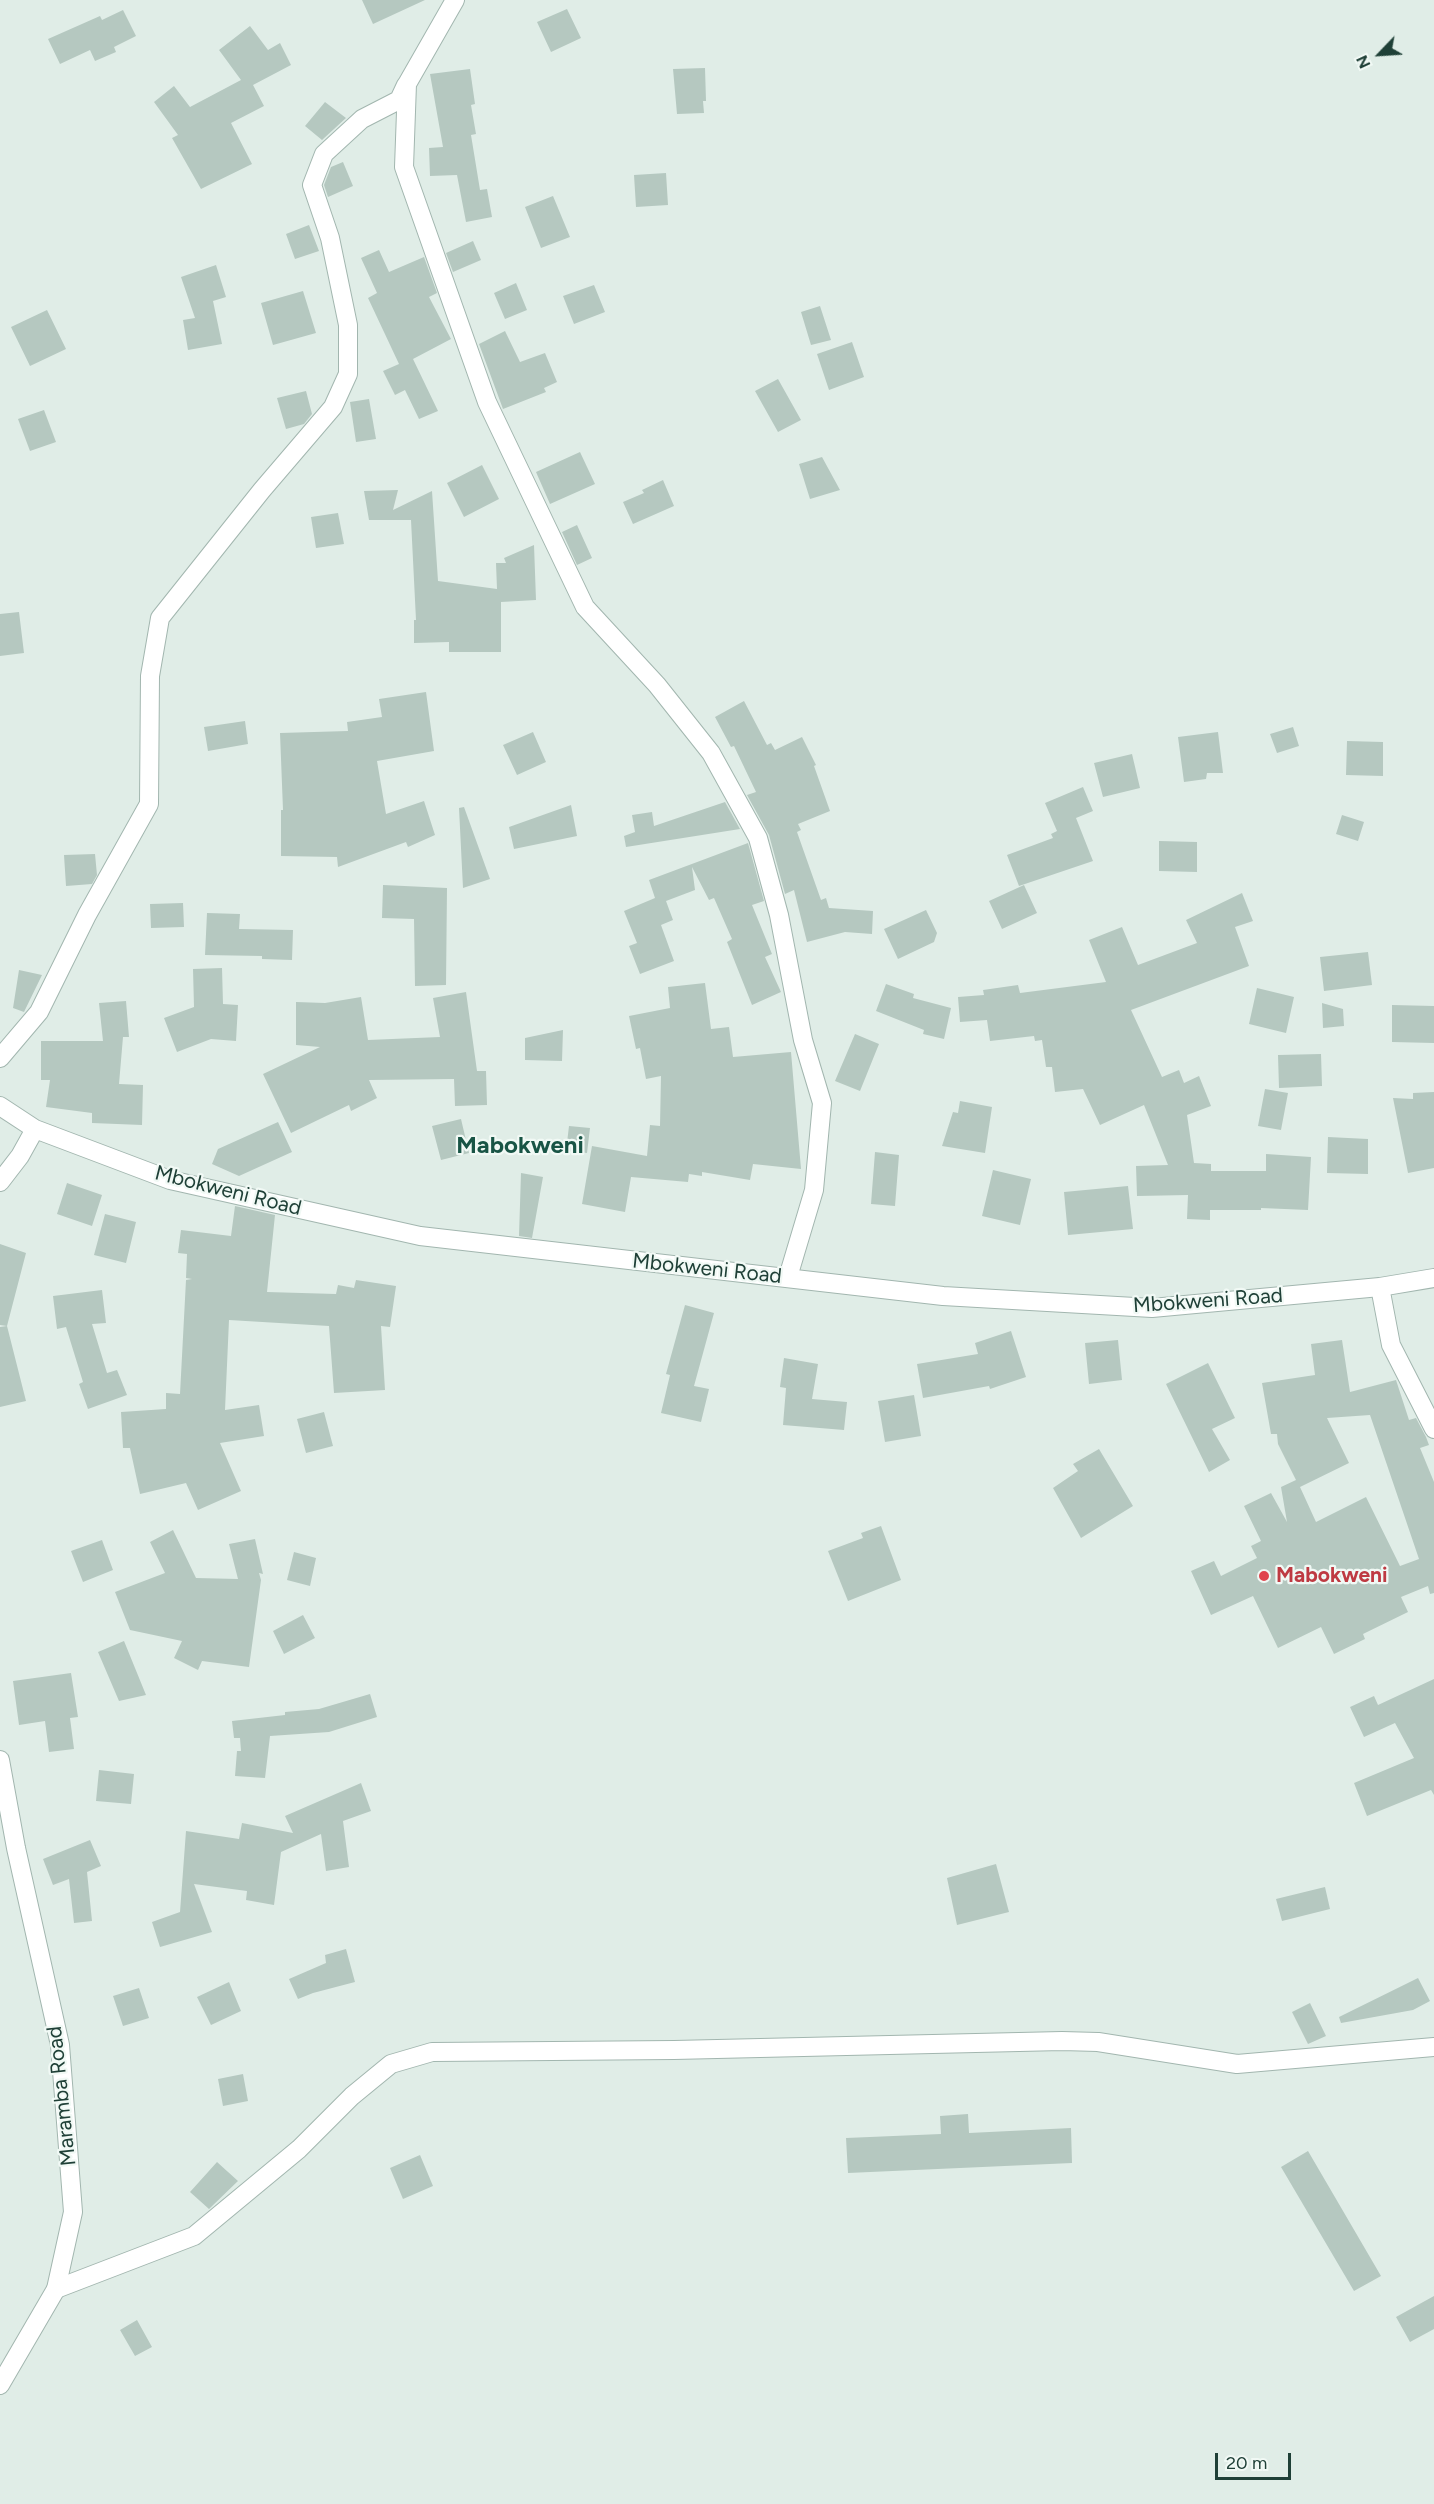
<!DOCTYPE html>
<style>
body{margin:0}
#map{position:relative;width:1434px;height:2504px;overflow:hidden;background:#e0ede7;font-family:Figtree,sans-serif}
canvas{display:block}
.north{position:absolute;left:1350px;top:24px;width:60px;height:60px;-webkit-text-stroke:4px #f1f9f5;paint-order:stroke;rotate:245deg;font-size:16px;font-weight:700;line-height:24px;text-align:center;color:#1f4037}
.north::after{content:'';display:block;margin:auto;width:21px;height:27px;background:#1f4037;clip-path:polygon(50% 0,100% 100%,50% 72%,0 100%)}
.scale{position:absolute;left:1215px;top:2453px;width:76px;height:27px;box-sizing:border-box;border:3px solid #1f4037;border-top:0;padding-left:8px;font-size:18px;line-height:21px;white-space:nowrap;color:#1f4037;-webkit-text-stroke:4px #f1f9f5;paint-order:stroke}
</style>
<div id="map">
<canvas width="1434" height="2504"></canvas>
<div class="north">N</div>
<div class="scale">20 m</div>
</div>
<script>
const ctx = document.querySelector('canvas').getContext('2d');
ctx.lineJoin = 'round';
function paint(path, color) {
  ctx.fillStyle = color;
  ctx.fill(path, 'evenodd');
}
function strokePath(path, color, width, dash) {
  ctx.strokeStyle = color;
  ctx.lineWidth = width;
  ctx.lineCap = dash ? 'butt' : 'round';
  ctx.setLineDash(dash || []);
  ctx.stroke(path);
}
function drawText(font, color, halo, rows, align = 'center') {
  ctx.font = font + ' Figtree,sans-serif';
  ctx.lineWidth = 4.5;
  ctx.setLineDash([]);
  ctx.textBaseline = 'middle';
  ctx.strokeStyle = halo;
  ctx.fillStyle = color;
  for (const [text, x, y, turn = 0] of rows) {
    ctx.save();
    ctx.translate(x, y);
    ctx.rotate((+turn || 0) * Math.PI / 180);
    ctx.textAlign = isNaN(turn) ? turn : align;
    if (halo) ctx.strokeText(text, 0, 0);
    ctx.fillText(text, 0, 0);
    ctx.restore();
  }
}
paint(new Path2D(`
 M 362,0 L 425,0 L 373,24 Z
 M 567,9 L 581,38 L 551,52 L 537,22 Z
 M 123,10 L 136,36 L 114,47 L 116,52 L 95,61 L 90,50 L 60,64 L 48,39 L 100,16 L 102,20 Z
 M 250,26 L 268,50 L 280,43 L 291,65 L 253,85 L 264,106 L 231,123 L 252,164 L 201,189 L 172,138 L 178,135 L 154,102 L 174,86 L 190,107 L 241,80 L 219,50 Z
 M 705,68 L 706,101 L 703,101 L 704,113 L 677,114 L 673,69 Z
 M 470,69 L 475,104 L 471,105 L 476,134 L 471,135 L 480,190 L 487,189 L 492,217 L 466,222 L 457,175 L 430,176 L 429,148 L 443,147 L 430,74 Z
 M 325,102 L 346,118 L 322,140 L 305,126 Z
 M 343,162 L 353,186 L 328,197 L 324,185 L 331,167 Z
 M 666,173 L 668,205 L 636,207 L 634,175 Z
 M 553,196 L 570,237 L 541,248 L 525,207 Z
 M 309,225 L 319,251 L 295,259 L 286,234 Z
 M 473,241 L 481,260 L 453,272 L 446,253 Z
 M 379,250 L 389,272 L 424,257 L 437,293 L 429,297 L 451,339 L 413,359 L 438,411 L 419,419 L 405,390 L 395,395 L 383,371 L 399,364 L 368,298 L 377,293 L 361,258 Z
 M 216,265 L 226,297 L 213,301 L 222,344 L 188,350 L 183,320 L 195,318 L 181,277 Z
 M 516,283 L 527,310 L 505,319 L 494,293 Z
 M 594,285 L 605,312 L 574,324 L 563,296 Z
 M 303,291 L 316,333 L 273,345 L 261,303 Z
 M 820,306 L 831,340 L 811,345 L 801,312 Z
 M 47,310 L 66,349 L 30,366 L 11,327 Z
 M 505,331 L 520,362 L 545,353 L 557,382 L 544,388 L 546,392 L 503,409 L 479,344 Z
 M 852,342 L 864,377 L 829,390 L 817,354 Z
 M 778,379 L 801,420 L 778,432 L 755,391 Z
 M 306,391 L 312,414 L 304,424 L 286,429 L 277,398 Z
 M 369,399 L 376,439 L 356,442 L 350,402 Z
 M 44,410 L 56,442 L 30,451 L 18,419 Z
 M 580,452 L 595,484 L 550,504 L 536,472 Z
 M 822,457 L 840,490 L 810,499 L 799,464 Z
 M 482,465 L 499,499 L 464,517 L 447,483 Z
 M 663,480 L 674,506 L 633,524 L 623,502 L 644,493 L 642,490 Z
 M 398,490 L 393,510 L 432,491 L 438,581 L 497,589 L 496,563 L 506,563 L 504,558 L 534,545 L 536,600 L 501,602 L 501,652 L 449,652 L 449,642 L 414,643 L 414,620 L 416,620 L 411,520 L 369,520 L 364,491 Z
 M 338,513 L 344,544 L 316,548 L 311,517 Z
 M 577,525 L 592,558 L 577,565 L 562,532 Z
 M 19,612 L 24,653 L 0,656 L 0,614 Z
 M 426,692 L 434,751 L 377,761 L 386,814 L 424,801 L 435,835 L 408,847 L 406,842 L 338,867 L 337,857 L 281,856 L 281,810 L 283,810 L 280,733 L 348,731 L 347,722 L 382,717 L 379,699 Z
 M 744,701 L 767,745 L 771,743 L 775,750 L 802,737 L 816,765 L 814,766 L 830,811 L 798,824 L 801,830 L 797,832 L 821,900 L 826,898 L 829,908 L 873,911 L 872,934 L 845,932 L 807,942 L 794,890 L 785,894 L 769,835 L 747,795 L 756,792 L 734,746 L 731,747 L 715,717 Z
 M 245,721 L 248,744 L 208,751 L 204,727 Z
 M 1293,727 L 1299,746 L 1277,753 L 1270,734 Z
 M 533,732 L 546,762 L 517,775 L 503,745 Z
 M 1218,732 L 1223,773 L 1207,773 L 1206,779 L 1184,782 L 1178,737 Z
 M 1347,741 L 1383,742 L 1383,776 L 1346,775 Z
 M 1132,754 L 1140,788 L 1103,797 L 1094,763 Z
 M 1083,787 L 1093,811 L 1076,818 L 1093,861 L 1019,886 L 1007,855 L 1053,838 L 1051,834 L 1057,831 L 1045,803 Z
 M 725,802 L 740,829 L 626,847 L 624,836 L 635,832 L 632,815 L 652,812 L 654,826 Z
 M 571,805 L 577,836 L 514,849 L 509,827 Z
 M 464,807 L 490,879 L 463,888 L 459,808 Z
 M 1342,815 L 1364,822 L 1358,841 L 1336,834 Z
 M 1159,841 L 1197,842 L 1197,872 L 1159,871 Z
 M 748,843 L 764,901 L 752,905 L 772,954 L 765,957 L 781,992 L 752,1005 L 727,942 L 732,939 L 714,898 L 709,900 L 692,867 L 695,890 L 666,901 L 673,920 L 661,925 L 674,961 L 640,974 L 629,946 L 637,943 L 624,911 L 655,898 L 649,880 Z
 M 95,854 L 97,875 L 92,884 L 66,886 L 64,855 Z
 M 383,885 L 447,888 L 446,985 L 415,986 L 414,919 L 382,918 Z
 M 1024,885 L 1037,913 L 1002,929 L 989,901 Z
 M 1242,893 L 1253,921 L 1235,927 L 1249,966 L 1131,1010 L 1162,1077 L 1179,1070 L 1184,1083 L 1199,1076 L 1211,1106 L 1187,1115 L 1194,1163 L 1211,1164 L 1211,1171 L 1266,1171 L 1266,1154 L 1311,1157 L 1308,1210 L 1261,1208 L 1261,1210 L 1210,1210 L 1210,1220 L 1187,1219 L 1188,1195 L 1137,1196 L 1136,1166 L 1168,1165 L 1144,1105 L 1100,1125 L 1083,1089 L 1055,1092 L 1052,1067 L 1046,1067 L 1042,1040 L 1035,1041 L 1034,1036 L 990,1041 L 987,1020 L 960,1022 L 958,997 L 984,995 L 983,990 L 1018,985 L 1020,993 L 1106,982 L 1089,940 L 1122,927 L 1138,965 L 1197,943 L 1186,920 Z
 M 183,903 L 184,927 L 151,928 L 150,904 Z
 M 926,910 L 937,933 L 934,942 L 898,959 L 884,929 Z
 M 207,913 L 240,914 L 239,929 L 293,930 L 292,960 L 262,959 L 262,956 L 205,955 Z
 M 1368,952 L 1372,985 L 1324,991 L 1320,957 Z
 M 222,968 L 223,1004 L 238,1005 L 236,1041 L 211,1039 L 177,1052 L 164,1018 L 194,1007 L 193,969 Z
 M 19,970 L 42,975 L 24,1012 L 13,1008 Z
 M 705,983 L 711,1029 L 729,1027 L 733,1057 L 791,1052 L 801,1169 L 753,1164 L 750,1180 L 702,1172 L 702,1176 L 689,1174 L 688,1182 L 631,1177 L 625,1212 L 582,1204 L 592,1146 L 647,1156 L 650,1125 L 660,1126 L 661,1076 L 646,1079 L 640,1048 L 636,1049 L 629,1016 L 670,1008 L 668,987 Z
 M 886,984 L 914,994 L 913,998 L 951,1008 L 944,1039 L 923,1034 L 924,1030 L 876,1011 Z
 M 1257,988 L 1294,997 L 1286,1033 L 1249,1024 Z
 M 466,992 L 477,1071 L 486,1071 L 487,1105 L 455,1106 L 454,1079 L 369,1080 L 377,1098 L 351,1111 L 349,1105 L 291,1133 L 263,1074 L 320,1047 L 296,1045 L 296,1002 L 325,1003 L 361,997 L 368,1040 L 440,1037 L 433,998 Z
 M 126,1001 L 129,1037 L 123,1037 L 119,1084 L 143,1085 L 142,1125 L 92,1123 L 92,1113 L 46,1107 L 50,1080 L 41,1080 L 41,1041 L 103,1041 L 99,1003 Z
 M 1322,1003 L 1343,1009 L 1344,1026 L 1323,1028 Z
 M 1392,1005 L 1434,1006 L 1434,1043 L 1392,1042 Z
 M 563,1030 L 562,1061 L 525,1060 L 525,1038 Z
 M 855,1034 L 879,1044 L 860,1091 L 835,1081 Z
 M 1321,1054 L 1322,1086 L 1279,1088 L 1278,1055 Z
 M 1265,1089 L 1288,1093 L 1281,1130 L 1258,1126 Z
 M 1434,1092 L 1434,1168 L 1408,1173 L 1393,1098 L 1413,1099 L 1413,1093 Z
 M 960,1101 L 992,1107 L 985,1153 L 942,1146 L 953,1112 L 958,1113 Z
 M 461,1119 L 469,1153 L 441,1160 L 432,1126 Z
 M 278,1122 L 292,1152 L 239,1176 L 212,1164 L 218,1149 Z
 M 569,1126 L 590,1128 L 587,1153 L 566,1151 Z
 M 1328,1137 L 1368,1139 L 1368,1174 L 1327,1173 Z
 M 875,1152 L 899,1155 L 895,1206 L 871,1204 Z
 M 993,1170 L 1031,1179 L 1020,1225 L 982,1216 Z
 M 521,1173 L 543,1177 L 532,1238 L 519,1236 Z
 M 67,1183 L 102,1195 L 92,1226 L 57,1214 Z
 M 1128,1186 L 1133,1229 L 1068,1235 L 1064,1192 Z
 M 235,1206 L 275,1215 L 267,1292 L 336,1294 L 338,1285 L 354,1288 L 356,1280 L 396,1286 L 390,1327 L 381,1326 L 385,1390 L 334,1393 L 329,1326 L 229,1320 L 225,1410 L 259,1405 L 264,1436 L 220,1443 L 241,1491 L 198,1510 L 186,1483 L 140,1494 L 130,1448 L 123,1448 L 121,1412 L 166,1409 L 166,1393 L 180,1394 L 186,1280 L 192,1279 L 186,1278 L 187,1254 L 178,1253 L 181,1230 L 231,1236 Z
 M 105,1214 L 136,1222 L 126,1263 L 94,1255 Z
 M 0,1244 L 26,1253 L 7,1326 L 26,1401 L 0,1407 L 0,1327 L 7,1326 L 0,1325 Z
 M 102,1290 L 106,1323 L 92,1324 L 107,1373 L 117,1370 L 127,1395 L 88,1409 L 79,1384 L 83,1382 L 66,1327 L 57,1329 L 53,1296 Z
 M 685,1305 L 714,1313 L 694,1386 L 709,1389 L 701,1422 L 661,1413 L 670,1375 L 666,1374 Z
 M 1011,1331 L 1026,1377 L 990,1389 L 989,1386 L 923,1398 L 917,1364 L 978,1354 L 975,1343 Z
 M 1118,1340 L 1122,1380 L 1089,1384 L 1085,1343 Z
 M 1342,1340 L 1350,1392 L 1396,1380 L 1409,1420 L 1416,1418 L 1426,1437 L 1429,1445 L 1420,1448 L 1434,1482 L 1434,1593 L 1430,1594 L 1428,1586 L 1401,1597 L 1408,1612 L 1363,1634 L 1365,1639 L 1334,1654 L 1321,1627 L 1278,1648 L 1253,1596 L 1211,1615 L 1191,1571 L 1214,1561 L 1221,1576 L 1257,1558 L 1251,1546 L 1261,1541 L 1244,1506 L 1271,1493 L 1287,1522 L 1281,1487 L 1296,1480 L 1278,1444 L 1277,1434 L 1271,1434 L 1262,1383 L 1315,1375 L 1311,1344 ZM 1370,1415 L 1419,1559 L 1400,1566 L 1366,1497 L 1316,1522 L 1300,1487 L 1349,1463 L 1327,1418 Z
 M 784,1358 L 818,1364 L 812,1399 L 847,1402 L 844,1430 L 783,1425 L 786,1388 L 780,1387 Z
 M 1208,1363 L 1235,1418 L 1212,1429 L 1230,1460 L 1209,1472 L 1166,1384 Z
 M 914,1395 L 921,1436 L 885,1442 L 878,1401 Z
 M 324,1412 L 333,1446 L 306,1453 L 297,1419 Z
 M 1099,1449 L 1133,1506 L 1081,1538 L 1053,1488 L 1078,1471 L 1073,1464 Z
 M 881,1526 L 901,1580 L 848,1601 L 828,1551 L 863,1538 L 861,1533 Z
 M 173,1530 L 196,1578 L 238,1579 L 229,1544 L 255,1539 L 263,1574 L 259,1573 L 261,1580 L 249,1667 L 202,1661 L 198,1670 L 174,1658 L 182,1641 L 130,1630 L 115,1592 L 165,1573 L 150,1542 Z
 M 102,1540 L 113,1570 L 83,1582 L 71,1551 Z
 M 294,1552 L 316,1558 L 310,1586 L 287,1580 Z
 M 303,1615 L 315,1638 L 284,1654 L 273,1631 Z
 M 124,1641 L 146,1695 L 119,1701 L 98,1652 Z
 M 71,1673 L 78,1717 L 70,1718 L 74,1749 L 49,1752 L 45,1721 L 19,1725 L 13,1681 Z
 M 1434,1679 L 1434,1795 L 1431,1790 L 1367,1816 L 1354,1783 L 1414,1758 L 1395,1723 L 1364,1737 L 1350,1707 L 1374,1696 L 1378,1705 Z
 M 370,1694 L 377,1717 L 329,1732 L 270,1736 L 265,1778 L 235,1776 L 237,1751 L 241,1751 L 240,1738 L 234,1738 L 232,1721 L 285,1715 L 285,1712 L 319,1709 Z
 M 99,1770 L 134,1774 L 131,1804 L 96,1801 Z
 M 361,1783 L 371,1811 L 343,1821 L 349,1867 L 326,1871 L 321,1834 L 281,1852 L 274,1905 L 246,1900 L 247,1891 L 194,1884 L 212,1932 L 160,1947 L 152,1922 L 180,1912 L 186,1831 L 239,1839 L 242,1823 L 293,1833 L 285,1816 Z
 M 90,1840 L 101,1866 L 87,1872 L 92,1921 L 74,1923 L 69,1879 L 53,1885 L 43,1859 Z
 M 996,1864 L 1009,1912 L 957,1925 L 947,1878 Z
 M 1325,1887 L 1330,1909 L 1282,1921 L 1276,1899 Z
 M 346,1949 L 355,1982 L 313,1993 L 298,1999 L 289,1979 L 326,1963 L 325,1955 Z
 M 1418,1978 L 1430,2001 L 1413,2010 L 1341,2023 L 1339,2017 Z
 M 229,1982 L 241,2011 L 211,2025 L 197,1997 Z
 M 139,1988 L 149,2018 L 123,2026 L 113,1996 Z
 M 1310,2003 L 1326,2036 L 1308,2044 L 1292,2012 Z
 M 243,2074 L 248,2101 L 223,2106 L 218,2079 Z
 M 968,2114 L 969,2133 L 1071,2128 L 1072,2163 L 848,2173 L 846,2138 L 941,2134 L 940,2116 Z
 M 1308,2151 L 1381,2276 L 1354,2291 L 1281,2167 Z
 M 420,2155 L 433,2186 L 403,2199 L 390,2168 Z
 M 217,2162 L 238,2181 L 209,2209 L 190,2192 Z
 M 1434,2296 L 1434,2329 L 1410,2342 L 1396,2317 Z
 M 137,2320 L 152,2347 L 135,2356 L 120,2330 Z`), '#b5c8c0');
const minor = new Path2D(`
 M 455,0 L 407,84 L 404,167 L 487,402 L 585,607 L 657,685 L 711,753 L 758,838 L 779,915 L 803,1040 L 822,1103 L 814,1190 L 788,1277
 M 0,1058 L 39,1012 L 87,915 L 149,804 L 150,676 L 160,618 L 262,490 L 333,407 L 348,374 L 348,325 L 330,238 L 312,185 L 324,154 L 362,119 L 399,100 L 406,85
 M 1380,1287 L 1391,1345 L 1434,1429
 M 56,2289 L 194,2236 L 299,2149 L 352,2096 L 391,2064 L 432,2052 L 674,2050 L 1062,2041 L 1098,2042 L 1237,2064 L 1434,2047`);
const tertiary = new Path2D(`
 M 0,1106 L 35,1129 L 170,1180 L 420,1236 L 943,1296 L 1152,1308 L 1380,1287 L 1434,1278
 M 0,1182 L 20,1156 L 35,1129
 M 0,1760 L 16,1848 L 60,2045 L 73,2212 L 56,2289 L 0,2385`);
strokePath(minor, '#a2b6af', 20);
strokePath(tertiary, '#a2b6af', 20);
strokePath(minor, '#fff', 18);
strokePath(tertiary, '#fff', 18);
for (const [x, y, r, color] of [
 [1264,1576,6,"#e0444e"]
]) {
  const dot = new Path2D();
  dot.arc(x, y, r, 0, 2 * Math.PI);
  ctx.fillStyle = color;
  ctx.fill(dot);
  strokePath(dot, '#f1f9f5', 2);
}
drawText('21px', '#1f4037', '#f1f9f5', [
 ["Mbokweni Road",228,1191,14],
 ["Mbokweni Road",707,1269,6],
 ["Mbokweni Road",1208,1301,-4],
 ["Maramba Road",62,2096,-96]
]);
drawText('bold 21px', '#be3a42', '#f1f9f5', [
 ["Mabokweni",1276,1576]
], 'left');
drawText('bold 24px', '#185445', '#f1f9f5', [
 ["Mabokweni",520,1146]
]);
</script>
